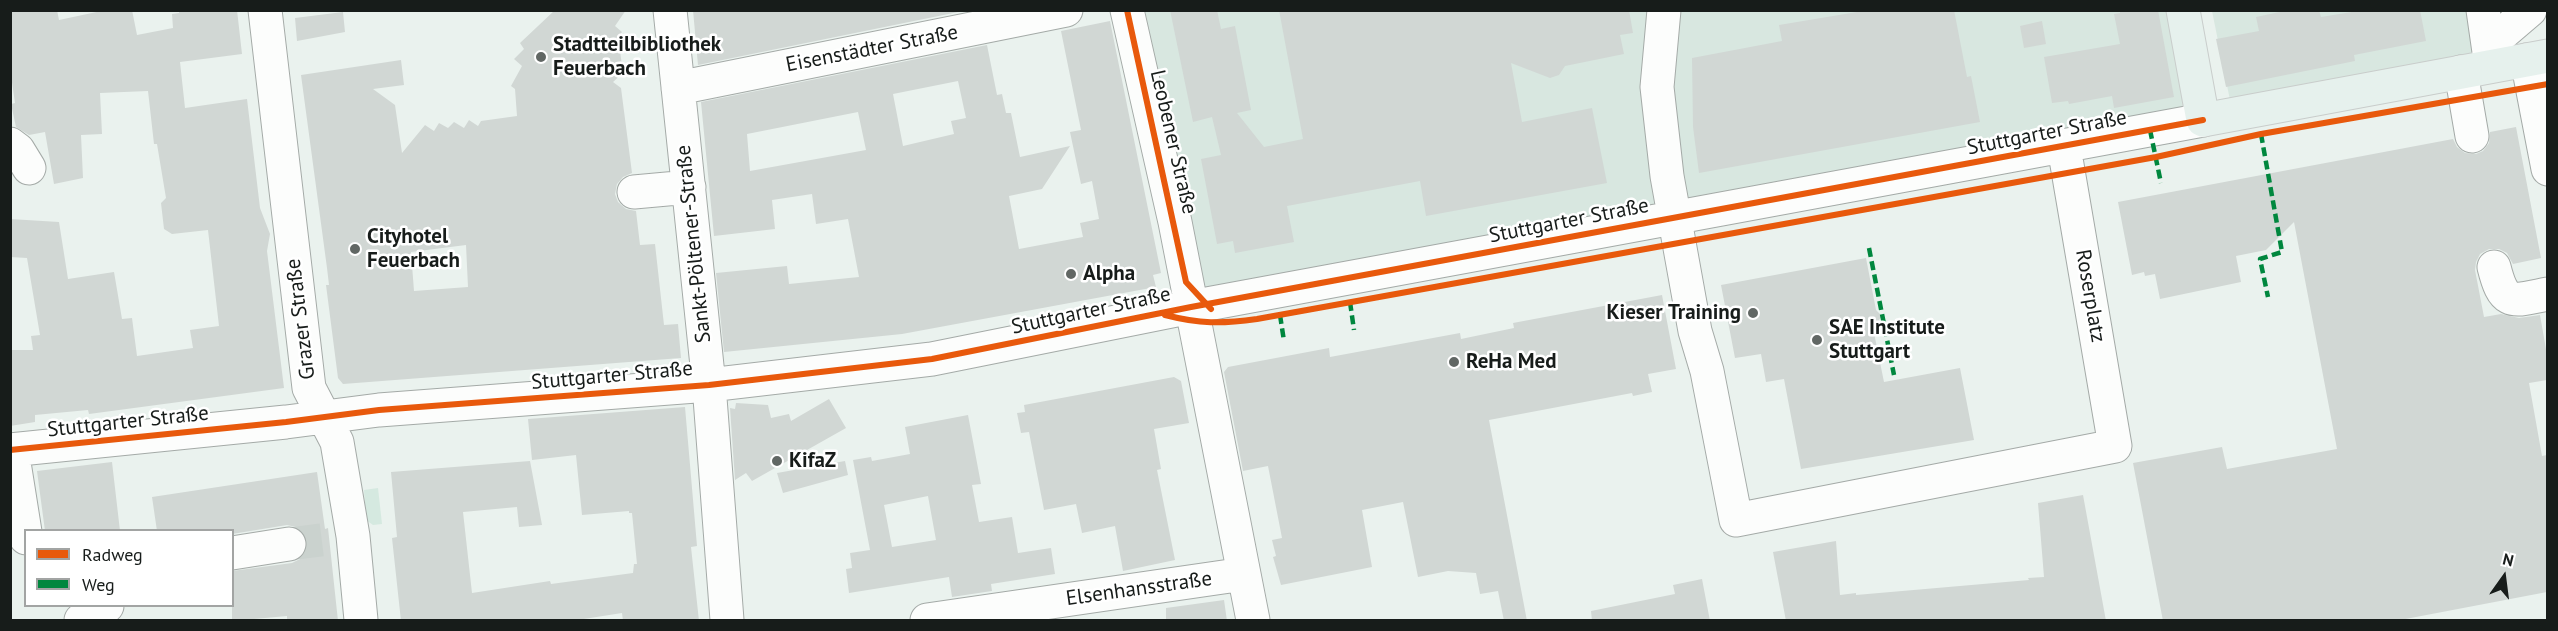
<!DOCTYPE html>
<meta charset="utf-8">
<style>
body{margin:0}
#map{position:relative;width:2558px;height:631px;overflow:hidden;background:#eaf2ee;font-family:"PT Sans",sans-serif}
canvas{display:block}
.frame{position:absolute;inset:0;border:12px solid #171c1a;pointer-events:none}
.legend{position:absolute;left:24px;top:529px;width:210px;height:78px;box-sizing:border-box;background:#fff;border:2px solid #a2a4a3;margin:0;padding:8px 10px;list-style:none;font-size:18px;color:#171c1a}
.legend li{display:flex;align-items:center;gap:12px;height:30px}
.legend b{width:30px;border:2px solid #a2a4a3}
.north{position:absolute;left:2474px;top:547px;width:60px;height:60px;-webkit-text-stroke:4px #fff;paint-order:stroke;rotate:14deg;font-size:16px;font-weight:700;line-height:24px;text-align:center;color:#171c1a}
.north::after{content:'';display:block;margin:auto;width:21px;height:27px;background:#171c1a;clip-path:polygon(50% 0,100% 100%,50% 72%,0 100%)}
</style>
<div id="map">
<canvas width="2558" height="631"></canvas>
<div class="frame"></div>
<ul class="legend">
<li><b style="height:8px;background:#e8590c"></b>Radweg</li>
<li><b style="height:8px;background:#00873e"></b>Weg</li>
</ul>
<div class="north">N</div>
</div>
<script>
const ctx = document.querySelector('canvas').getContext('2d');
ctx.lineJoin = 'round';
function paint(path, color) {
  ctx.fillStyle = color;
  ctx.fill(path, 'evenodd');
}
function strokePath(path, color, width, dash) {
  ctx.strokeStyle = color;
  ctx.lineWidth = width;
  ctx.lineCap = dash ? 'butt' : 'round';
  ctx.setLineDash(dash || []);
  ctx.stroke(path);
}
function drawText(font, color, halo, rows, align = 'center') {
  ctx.font = font + ' "PT Sans",sans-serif';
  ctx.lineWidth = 5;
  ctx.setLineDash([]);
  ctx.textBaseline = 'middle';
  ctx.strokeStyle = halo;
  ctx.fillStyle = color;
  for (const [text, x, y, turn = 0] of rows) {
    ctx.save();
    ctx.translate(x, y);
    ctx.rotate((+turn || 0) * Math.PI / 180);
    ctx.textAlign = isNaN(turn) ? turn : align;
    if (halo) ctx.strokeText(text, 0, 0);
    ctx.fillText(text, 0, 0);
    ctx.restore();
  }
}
paint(new Path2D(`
 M 1145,11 L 2179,11 L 2204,131 L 1206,318 Z
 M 2212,11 L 2504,11 L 2492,75 L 2234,120 Z`), '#d8e7e0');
paint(new Path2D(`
 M 378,488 L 382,524 L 373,525 L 366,520 L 364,490 Z`), '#d5e9e0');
paint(new Path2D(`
 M 10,10 L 57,10 L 59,20 L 106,10 L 132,10 L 137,35 L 173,28 L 172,14 L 179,13 L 179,10 L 237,10 L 242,54 L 180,62 L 185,108 L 247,99 L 260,208 L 270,234 L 267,251 L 284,388 L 89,414 L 88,410 L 35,415 L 35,422 L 10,426 L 10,350 L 33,350 L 31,336 L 40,335 L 27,258 L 10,257 L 10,219 L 59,222 L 68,279 L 114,272 L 122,319 L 132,318 L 137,356 L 193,348 L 190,330 L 219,326 L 208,230 L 172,234 L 164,229 L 161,203 L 166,198 L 157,144 L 154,144 L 148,91 L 100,93 L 102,134 L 81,135 L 83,178 L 54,184 L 45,132 L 29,135 L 16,127 L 11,104 L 15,103 L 10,69 Z
 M 555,10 L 626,10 L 615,26 L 622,32 L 616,40 L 624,46 L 620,51 L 623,73 L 613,82 L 621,88 L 632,173 L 623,177 L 617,184 L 615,194 L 618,202 L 626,209 L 636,211 L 640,245 L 655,244 L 664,325 L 678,324 L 681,358 L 343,384 L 338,378 L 326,285 L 329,285 L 327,268 L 301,75 L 401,60 L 404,85 L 373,89 L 395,105 L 402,153 L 425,125 L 434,131 L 439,123 L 448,128 L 454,122 L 464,128 L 469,120 L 478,126 L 481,121 L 517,116 L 515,89 L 511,86 L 522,66 L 514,59 L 524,49 L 520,43 ZM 466,245 L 468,287 L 414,291 L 411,252 Z
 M 693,10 L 968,10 L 698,65 Z
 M 1170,10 L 1217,10 L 1221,29 L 1235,26 L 1251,110 L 1237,113 L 1264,147 L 1303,139 L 1279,10 L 1629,10 L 1633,33 L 1620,35 L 1624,54 L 1565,66 L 1559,75 L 1550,78 L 1511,63 L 1522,122 L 1592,108 L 1607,183 L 1426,216 L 1420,181 L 1287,206 L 1294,242 L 1235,253 L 1233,241 L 1217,244 L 1201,159 L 1221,155 L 1212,117 L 1193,122 Z
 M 1869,10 L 1954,10 L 1967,77 L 1971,76 L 1980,122 L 1699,173 L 1693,127 L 1692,58 L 1782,41 L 1779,25 Z
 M 2120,10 L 2158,10 L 2174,97 L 2114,108 L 2112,96 L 2069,104 L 2068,101 L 2052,103 L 2044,57 L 2120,44 L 2114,14 L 2120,13 Z
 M 2289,10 L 2319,10 L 2321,17 L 2364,10 L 2420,10 L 2426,41 L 2354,55 L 2355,61 L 2226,87 L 2216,39 L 2259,31 L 2256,17 Z
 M 343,12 L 345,32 L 297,41 L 295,18 Z
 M 1110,21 L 1161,273 L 1153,275 L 1156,287 L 902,334 L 724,352 L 716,273 L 787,266 L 789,284 L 859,277 L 848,219 L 816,224 L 812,194 L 772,200 L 775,229 L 714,236 L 701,102 L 987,45 L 997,95 L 1002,94 L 1006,113 L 1011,113 L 1020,157 L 1070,146 L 1042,189 L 1009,196 L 1019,249 L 1083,237 L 1080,223 L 1099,219 L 1092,181 L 1081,184 L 1070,132 L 1081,130 L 1061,31 ZM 958,81 L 966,118 L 951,121 L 954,134 L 903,146 L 893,94 ZM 858,112 L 866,150 L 750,171 L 747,134 Z
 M 2042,21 L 2046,44 L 2024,48 L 2020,26 Z
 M 2516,127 L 2541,258 L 2513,264 L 2507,253 L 2499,249 L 2489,249 L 2480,254 L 2476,262 L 2475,270 L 2484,317 L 2501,314 L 2519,318 L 2540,315 L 2547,355 L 2547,380 L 2529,383 L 2542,456 L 2547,455 L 2547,592 L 2395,621 L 2163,621 L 2133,463 L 2222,447 L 2227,469 L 2337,449 L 2294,222 L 2266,250 L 2236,256 L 2241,282 L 2160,299 L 2155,274 L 2145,276 L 2144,272 L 2132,275 L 2118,202 L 2453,139 L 2457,147 L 2465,153 L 2476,154 L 2483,151 L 2489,143 L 2490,132 Z
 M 1866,258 L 1876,310 L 1882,316 L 1873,328 L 1884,382 L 1960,368 L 1974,440 L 1801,469 L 1784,379 L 1766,382 L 1761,354 L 1735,358 L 1721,285 Z
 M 1662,295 L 1676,369 L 1648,374 L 1652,392 L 1633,396 L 1632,393 L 1489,420 L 1527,621 L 1504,621 L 1498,591 L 1480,594 L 1476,573 L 1448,571 L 1418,577 L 1403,502 L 1362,510 L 1372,567 L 1281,585 L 1273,557 L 1276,556 L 1272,540 L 1282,538 L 1268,466 L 1243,471 L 1224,372 L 1228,367 L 1329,348 L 1330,357 L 1460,333 L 1461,339 L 1514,328 L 1513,323 Z
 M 1174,377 L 1181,381 L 1189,423 L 1154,429 L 1161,469 L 1157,470 L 1175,560 L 1123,571 L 1115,526 L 1082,533 L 1076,504 L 1044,510 L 1029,432 L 1021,433 L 1017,413 L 1025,412 L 1024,405 Z
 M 829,399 L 846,428 L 752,481 L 746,473 L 735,480 L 730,408 L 735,409 L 736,403 L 768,405 L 771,418 L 789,414 L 791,421 Z
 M 685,407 L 697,546 L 691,547 L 699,621 L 623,621 L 622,613 L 571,621 L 401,621 L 392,538 L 397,537 L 391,472 L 530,461 L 542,525 L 519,527 L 517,507 L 463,512 L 472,593 L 550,581 L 551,584 L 633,573 L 634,564 L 637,564 L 632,513 L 629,513 L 629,511 L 582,515 L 576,455 L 532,460 L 528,419 Z
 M 968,415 L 981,484 L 972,485 L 979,522 L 1012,517 L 1018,553 L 1051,548 L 1055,574 L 991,584 L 992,591 L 952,597 L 949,577 L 849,593 L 846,569 L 852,568 L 850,553 L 870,550 L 853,460 L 871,457 L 872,461 L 910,454 L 905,427 ZM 928,496 L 936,540 L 892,547 L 884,505 Z
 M 845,461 L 848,475 L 783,493 L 777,473 Z
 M 112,462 L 120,531 L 45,531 L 37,471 Z
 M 317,472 L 325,529 L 328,528 L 338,621 L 287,621 L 287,616 L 232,621 L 232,571 L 292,563 L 300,559 L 307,550 L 307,541 L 304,533 L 296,527 L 287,525 L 232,534 L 232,531 L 157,531 L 152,497 Z
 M 2083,495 L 2106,621 L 1786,621 L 1773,552 L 1836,541 L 1840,595 L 1856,593 L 1856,595 L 2029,580 L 2028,578 L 2044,577 L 2038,503 Z
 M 1702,579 L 1710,621 L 1592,621 L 1591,611 L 1675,594 L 1673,585 Z
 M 1224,600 L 1227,621 L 1166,621 L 1166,608 Z`), '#d1d7d4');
strokePath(new Path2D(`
 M 289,544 L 329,539`), '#cad2ce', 33, [33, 16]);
const minor = new Path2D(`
 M 265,10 L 309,388 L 337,442 L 353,536 L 361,620
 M 670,10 L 709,385 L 727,620
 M 1127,10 L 1175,222 L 1253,620
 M 1664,10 L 1657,87 L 1667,176 L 1695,331 L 1707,371 L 1736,520 L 2115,446 L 2064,147
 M 2483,10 L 2491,66
 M 2489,45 L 2530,10
 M 2527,60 L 2548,169
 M 2461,72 L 2472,136
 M 678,88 L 1066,10
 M 10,144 L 18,150 L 29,168
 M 634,192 L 689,187
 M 2494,267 C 2504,307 2512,301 2548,294
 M 10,450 L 286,422 L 379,410 L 709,385 L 932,359 L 1191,307 L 2203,120
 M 12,450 L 26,538
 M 232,553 L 289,544
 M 81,620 L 107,606
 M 927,620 L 1244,574`);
const major = new Path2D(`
 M 2183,10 L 2203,120 L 2548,56`);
strokePath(minor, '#a4aaa7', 35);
strokePath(major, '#c9cdcb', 35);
strokePath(minor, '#fcfdfc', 33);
strokePath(major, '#e6f1ed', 33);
strokePath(new Path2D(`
 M 2150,130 L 2161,183
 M 2261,134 L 2282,252 L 2260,259 L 2268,297
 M 1869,248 L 1894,375
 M 1350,302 L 1354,330
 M 1280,315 L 1284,341`), '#00873e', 4.5, [9, 4.5]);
strokePath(new Path2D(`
 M 1127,10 L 1186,282 L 1211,309
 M 1165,315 C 1200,324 1221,324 1257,319 L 2156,157 L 2261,134 L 2548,84
 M 10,450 L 286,422 L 379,410 L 709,385 L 932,359 L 1191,307 L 2203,120`), '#e8590c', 6);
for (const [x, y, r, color] of [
 [541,57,6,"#616764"],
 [355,249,6,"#616764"],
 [1071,274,6,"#616764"],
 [1753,313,6,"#616764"],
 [1817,340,6,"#616764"],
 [1454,362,6,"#616764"],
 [777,461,6,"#616764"]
]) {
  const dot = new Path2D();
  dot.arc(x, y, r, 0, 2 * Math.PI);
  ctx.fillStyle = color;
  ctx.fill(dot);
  strokePath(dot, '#fff', 2);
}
drawText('bold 21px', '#171c1a', '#fff', [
 ["Stadtteilbibliothek",553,45],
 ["Feuerbach",553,69],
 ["Cityhotel",367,237],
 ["Feuerbach",367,261],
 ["Alpha",1083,274],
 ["Kieser Training",1741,313,"right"],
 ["SAE Institute",1829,328],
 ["Stuttgart",1829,352],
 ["ReHa Med",1466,362],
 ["KifaZ",789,461]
], 'left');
drawText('21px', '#171c1a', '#fff', [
 ["Eisenstädter Straße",872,49,-11],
 ["Stuttgarter Straße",2047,133,-11],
 ["Leobener Straße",1173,142,77],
 ["Stuttgarter Straße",1569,221,-11],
 ["Sankt-Pöltener-Straße",694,244,-96],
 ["Roserplatz",2090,296,80],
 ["Stuttgarter Straße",1091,311,-12],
 ["Grazer Straße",301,319,-97],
 ["Stuttgarter Straße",612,376,-5],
 ["Stuttgarter Straße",128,422,-6],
 ["Elsenhansstraße",1139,589,-8]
]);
</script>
